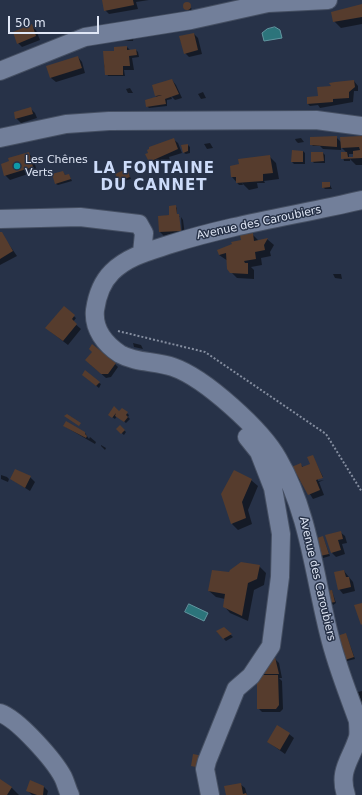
<!DOCTYPE html>
<meta charset="utf-8">
<style>
body{margin:0}
#map{position:relative;width:362px;height:795px;overflow:hidden;background:#273248;font-family:"DejaVu Sans",sans-serif}
canvas{display:block}
.scale{position:absolute;left:8px;top:16px;width:91px;height:18px;box-sizing:border-box;border:2px solid #e0e7f6;border-top:0;padding-left:5px;font-size:12px;line-height:14px;white-space:nowrap;color:#e0e7f6;-webkit-text-stroke:3px #273248;paint-order:stroke}
</style>
<div id="map">
<canvas width="362" height="795"></canvas>
<div class="scale">50 m</div>
</div>
<script>
const ctx = document.querySelector('canvas').getContext('2d');
ctx.lineJoin = 'round';
function paint(path, color) {
  ctx.fillStyle = color;
  ctx.fill(path, 'evenodd');
}
function strokePath(path, color, width, dash) {
  ctx.strokeStyle = color;
  ctx.lineWidth = width;
  ctx.lineCap = dash ? 'butt' : 'round';
  ctx.setLineDash(dash || []);
  ctx.stroke(path);
}
function drawText(font, color, halo, rows, align = 'center') {
  ctx.font = font + ' "DejaVu Sans",sans-serif';
  ctx.lineWidth = 3;
  ctx.setLineDash([]);
  ctx.textBaseline = 'middle';
  ctx.strokeStyle = halo;
  ctx.fillStyle = color;
  for (const [text, x, y, turn = 0] of rows) {
    ctx.save();
    ctx.translate(x, y);
    ctx.rotate((+turn || 0) * Math.PI / 180);
    ctx.textAlign = isNaN(turn) ? turn : align;
    if (halo) ctx.strokeText(text, 0, 0);
    ctx.fillText(text, 0, 0);
    ctx.restore();
  }
}
const water = new Path2D(`
 M 275,27 L 280,30 L 282,38 L 264,41 L 262,33 L 267,29 Z
 M 189,604 L 208,613 L 204,621 L 185,612 Z`);
paint(water, '#2c747b');
strokePath(water, '#6296a0', 1);
paint(new Path2D(`
 M 103,0 L 149,0 L 136,2 L 138,9 L 109,14 L 105,10 Z
 M 186,4 L 192,9 L 190,11 L 184,7 Z
 M 362,6 L 362,24 L 341,28 L 334,21 Z
 M 32,26 L 36,30 L 40,40 L 22,47 L 18,43 Z
 M 194,34 L 198,38 L 202,54 L 189,57 L 185,53 L 180,39 L 181,36 Z
 M 134,36 L 133,41 L 125,41 L 123,39 Z
 M 127,47 L 130,50 L 136,50 L 138,52 L 139,57 L 132,58 L 134,70 L 124,70 L 125,76 L 108,76 L 104,66 L 104,52 L 115,52 Z
 M 78,57 L 82,62 L 85,73 L 56,82 L 51,78 L 48,67 Z
 M 172,80 L 176,85 L 182,98 L 175,100 L 171,96 L 172,99 L 167,100 L 167,106 L 149,108 L 147,106 Z
 M 354,81 L 358,86 L 358,91 L 354,91 L 353,102 L 320,108 L 318,105 L 310,106 L 308,104 L 308,98 L 319,97 L 332,86 Z
 M 130,88 L 133,93 L 128,93 L 126,89 Z
 M 203,92 L 206,98 L 201,99 L 198,94 Z
 M 31,109 L 35,113 L 37,118 L 21,123 L 16,118 Z
 M 336,137 L 341,142 L 362,137 L 362,165 L 356,165 L 350,159 L 350,161 L 344,161 L 342,153 L 347,153 L 341,147 L 341,150 L 323,149 L 319,145 L 320,146 L 313,146 L 311,144 ZM 349,154 L 354,154 L 355,157 L 349,158 Z
 M 301,138 L 304,142 L 298,143 L 296,141 L 295,139 Z
 M 173,139 L 178,143 L 182,153 L 169,157 L 170,160 L 154,166 L 150,161 Z
 M 210,143 L 213,148 L 207,149 L 204,144 Z
 M 188,145 L 190,147 L 190,153 L 186,154 L 184,153 Z
 M 303,151 L 305,153 L 305,164 L 294,164 L 292,162 Z
 M 28,153 L 33,158 L 37,171 L 10,180 L 5,175 Z
 M 323,153 L 325,155 L 325,163 L 314,163 L 312,161 Z
 M 270,157 L 276,163 L 279,179 L 264,181 L 265,183 L 257,183 L 258,188 L 249,190 L 242,183 L 243,185 L 239,185 L 232,177 Z
 M 63,172 L 66,176 L 69,175 L 72,181 L 58,185 L 56,184 Z
 M 128,172 L 131,179 L 121,182 L 119,180 Z
 M 329,183 L 332,189 L 325,189 L 323,187 Z
 M 175,206 L 177,208 L 177,214 L 180,217 L 178,217 L 180,235 L 164,236 L 160,232 L 159,217 L 170,215 Z
 M 181,217 L 183,220 L 185,235 L 182,235 Z
 M 1,233 L 17,256 L 0,265 L 0,234 Z
 M 252,234 L 259,241 L 267,239 L 274,245 L 270,252 L 271,256 L 261,258 L 262,265 L 251,267 L 254,270 L 254,279 L 237,278 L 228,269 L 228,261 L 219,255 Z
 M 333,274 L 341,274 L 342,279 L 335,278 Z
 M 64,308 L 76,318 L 73,322 L 81,329 L 68,345 L 51,332 Z
 M 133,343 L 141,345 L 143,349 L 134,347 Z
 M 114,363 L 118,367 L 111,377 L 106,378 L 91,365 Z
 M 85,377 L 99,383 L 101,384 L 99,388 Z
 M 122,409 L 129,415 L 128,417 L 130,419 L 126,423 L 117,416 L 115,419 L 109,415 L 120,412 Z
 M 64,426 L 85,433 L 89,439 L 90,437 L 96,442 L 95,444 Z
 M 120,426 L 126,432 L 124,435 L 117,429 Z
 M 101,445 L 106,448 L 105,450 L 101,446 Z
 M 313,457 L 323,477 L 318,479 L 318,481 L 324,480 L 319,482 L 324,495 L 313,499 L 301,480 L 298,481 L 294,476 L 300,464 L 303,467 L 313,469 Z
 M 16,470 L 30,477 L 35,482 L 30,491 L 11,479 Z
 M 1,475 L 7,477 L 9,479 L 8,482 L 1,479 Z
 M 251,480 L 258,486 L 248,510 L 252,524 L 238,530 L 232,524 Z
 M 340,532 L 345,536 L 347,543 L 342,544 L 345,554 L 336,557 L 332,553 Z
 M 323,537 L 330,556 L 323,558 L 318,539 Z
 M 259,566 L 266,573 L 264,585 L 254,590 L 248,621 L 230,613 L 224,606 L 225,599 L 216,597 L 209,591 L 230,574 Z
 M 344,571 L 353,582 L 355,591 L 343,594 L 339,589 Z
 M 332,591 L 336,603 L 333,605 L 331,603 Z
 M 224,628 L 233,637 L 226,641 L 217,632 Z
 M 346,634 L 355,659 L 347,661 L 345,659 Z
 M 274,658 L 279,663 L 282,678 L 279,678 L 282,681 L 283,709 L 280,712 L 262,712 L 258,708 L 258,676 Z
 M 362,691 L 362,703 L 358,692 Z
 M 289,734 L 294,738 L 285,754 L 268,742 Z
 M 0,780 L 12,788 L 19,795 L 0,795 Z
 M 240,784 L 245,788 L 247,795 L 227,795 Z
 M 44,787 L 48,791 L 47,795 L 32,795 L 27,790 Z`), '#0007');
paint(new Path2D(`
 M 102,0 L 133,0 L 134,5 L 104,11 Z
 M183 6a4 4 0 1 1 8 0a4 4 0 1 1-8 0Z
 M 362,4 L 362,17 L 333,22 L 331,12 Z
 M 32,24 L 36,36 L 17,44 L 13,32 Z
 M 194,33 L 198,50 L 184,54 L 179,36 Z
 M 127,46 L 127,50 L 136,49 L 137,55 L 129,56 L 130,66 L 123,66 L 123,75 L 105,75 L 103,51 L 114,51 L 114,47 Z
 M 78,56 L 82,68 L 50,78 L 46,66 Z
 M 172,79 L 179,94 L 165,99 L 166,104 L 146,107 L 145,100 L 162,95 L 155,96 L 152,85 Z
 M 354,80 L 355,87 L 349,92 L 349,98 L 333,99 L 333,102 L 307,104 L 307,97 L 318,96 L 317,87 L 331,86 L 329,83 L 335,82 Z
 M 31,107 L 33,114 L 15,119 L 14,112 Z
 M 337,136 L 337,147 L 310,145 L 310,137 Z
 M 362,136 L 362,158 L 341,159 L 341,152 L 347,152 L 348,157 L 353,157 L 353,151 L 360,150 L 359,147 L 341,148 L 340,137 Z
 M 174,138 L 178,149 L 149,162 L 145,154 L 148,153 L 147,150 L 149,149 L 149,147 Z
 M 188,144 L 188,151 L 183,153 L 181,145 Z
 M 292,150 L 303,151 L 303,162 L 291,162 Z
 M 29,152 L 33,167 L 4,176 L 1,164 L 9,161 L 8,158 Z
 M 311,152 L 323,152 L 324,161 L 311,162 Z
 M 270,155 L 273,173 L 263,174 L 263,181 L 236,183 L 236,177 L 231,177 L 230,166 L 239,164 L 238,159 Z
 M 124,170 L 125,172 L 128,171 L 130,177 L 119,181 L 115,174 Z
 M 63,171 L 65,175 L 69,174 L 71,179 L 55,184 L 52,174 Z
 M 322,182 L 330,182 L 330,187 L 322,188 Z
 M 176,205 L 177,214 L 179,214 L 181,231 L 159,232 L 158,216 L 169,215 L 169,206 Z
 M 0,232 L 2,232 L 13,251 L 0,259 Z
 M 253,233 L 254,241 L 268,238 L 264,245 L 265,250 L 255,252 L 256,259 L 244,261 L 245,263 L 248,263 L 248,274 L 230,273 L 227,269 L 226,253 L 219,255 L 217,250 L 232,244 L 231,242 L 241,240 L 240,235 Z
 M 64,306 L 75,315 L 72,319 L 77,324 L 63,341 L 45,328 Z
 M 92,344 L 116,363 L 108,374 L 101,374 L 85,360 L 92,352 L 89,349 Z
 M 85,370 L 100,382 L 96,386 L 82,375 Z
 M 114,406 L 119,411 L 122,408 L 128,412 L 126,415 L 128,417 L 124,422 L 115,416 L 116,413 L 112,418 L 108,415 Z
 M 67,414 L 81,423 L 79,426 L 64,416 Z
 M 66,421 L 85,432 L 85,434 L 87,436 L 86,438 L 63,426 Z
 M 120,425 L 125,430 L 121,434 L 116,429 Z
 M 313,455 L 323,478 L 316,480 L 320,490 L 308,495 L 297,475 L 293,477 L 289,468 L 301,463 L 302,467 L 310,464 L 307,457 Z
 M 15,469 L 31,476 L 25,488 L 10,479 Z
 M 234,470 L 252,479 L 242,502 L 246,518 L 231,524 L 221,494 Z
 M 341,531 L 343,539 L 338,540 L 341,550 L 331,553 L 325,535 Z
 M 323,536 L 329,554 L 320,556 L 317,538 Z
 M 241,562 L 260,565 L 257,579 L 248,583 L 242,616 L 223,607 L 225,594 L 208,591 L 212,570 L 229,572 L 230,570 Z
 M 344,570 L 346,577 L 349,577 L 351,587 L 338,590 L 334,572 Z
 M 332,590 L 335,602 L 330,603 L 327,591 Z
 M 362,603 L 362,624 L 361,625 L 354,605 Z
 M 224,627 L 232,634 L 223,639 L 216,631 Z
 M 346,633 L 354,657 L 345,660 L 337,636 Z
 M 269,657 L 275,657 L 279,674 L 258,674 Z
 M 257,675 L 278,675 L 279,705 L 276,709 L 257,709 Z
 M 277,725 L 290,733 L 280,750 L 267,742 Z
 M 193,754 L 203,756 L 201,768 L 191,766 Z
 M 0,779 L 12,787 L 7,795 L 0,795 Z
 M 30,780 L 44,786 L 43,795 L 37,795 L 26,791 Z
 M 241,783 L 243,794 L 246,793 L 247,795 L 226,795 L 224,786 Z`), '#563c2d');
const minor = new Path2D(`
 M 0,71 L 85,37 L 191,20 L 268,3 L 328,0
 M 0,138 L 66,124 L 109,121 L 316,120 L 362,126
 M 0,219 L 80,217 L 139,224 L 144,233 L 142,253
 M 0,713 C 18,719 54,760 63,777 C 66,783 67,789 70,795
 M 210,795 L 205,769 L 207,761 L 236,689 L 251,676 L 271,646 L 280,577 L 281,534 L 273,488 L 259,452 L 247,437
 M 346,795 C 338,770 351,760 358,737 C 359,732 358,726 358,721 C 348,693 336,664 329,634 C 314,575 309,513 278,459 C 262,430 205,378 173,367 C 156,361 136,363 120,354 C 105,344 93,329 95,310 C 97,296 102,282 112,272 C 128,256 150,251 171,244 C 234,224 298,215 362,200`);
strokePath(minor, '#454f62', 20);
strokePath(new Path2D(`
 M 118,331 L 205,352 L 326,434 L 362,492`), '#848d9f', 2, [2, 2]);
strokePath(minor, '#727f9a', 18);
for (const [x, y, r, color] of [
 [17,166,4,"#0f9aa8"]
]) {
  const dot = new Path2D();
  dot.arc(x, y, r, 0, 2 * Math.PI);
  ctx.fillStyle = color;
  ctx.fill(dot);
  strokePath(dot, '#273248', 1.5);
}
drawText('11px', '#e0e7f6', '#273248', [
 ["Les Chênes",25,160],
 ["Verts",25,173]
], 'left');
drawText('11px', '#e0e7f6', '#273248', [
 ["Avenue des Caroubiers",259,223,-12],
 ["Avenue des Caroubiers",317,579,77]
]);
ctx.letterSpacing = '1px';
drawText('bold 15px', '#ccdbf9', '#273248', [
 ["LA FONTAINE",154,169],
 ["DU CANNET",154,186]
]);
ctx.letterSpacing = '0px';
</script>
